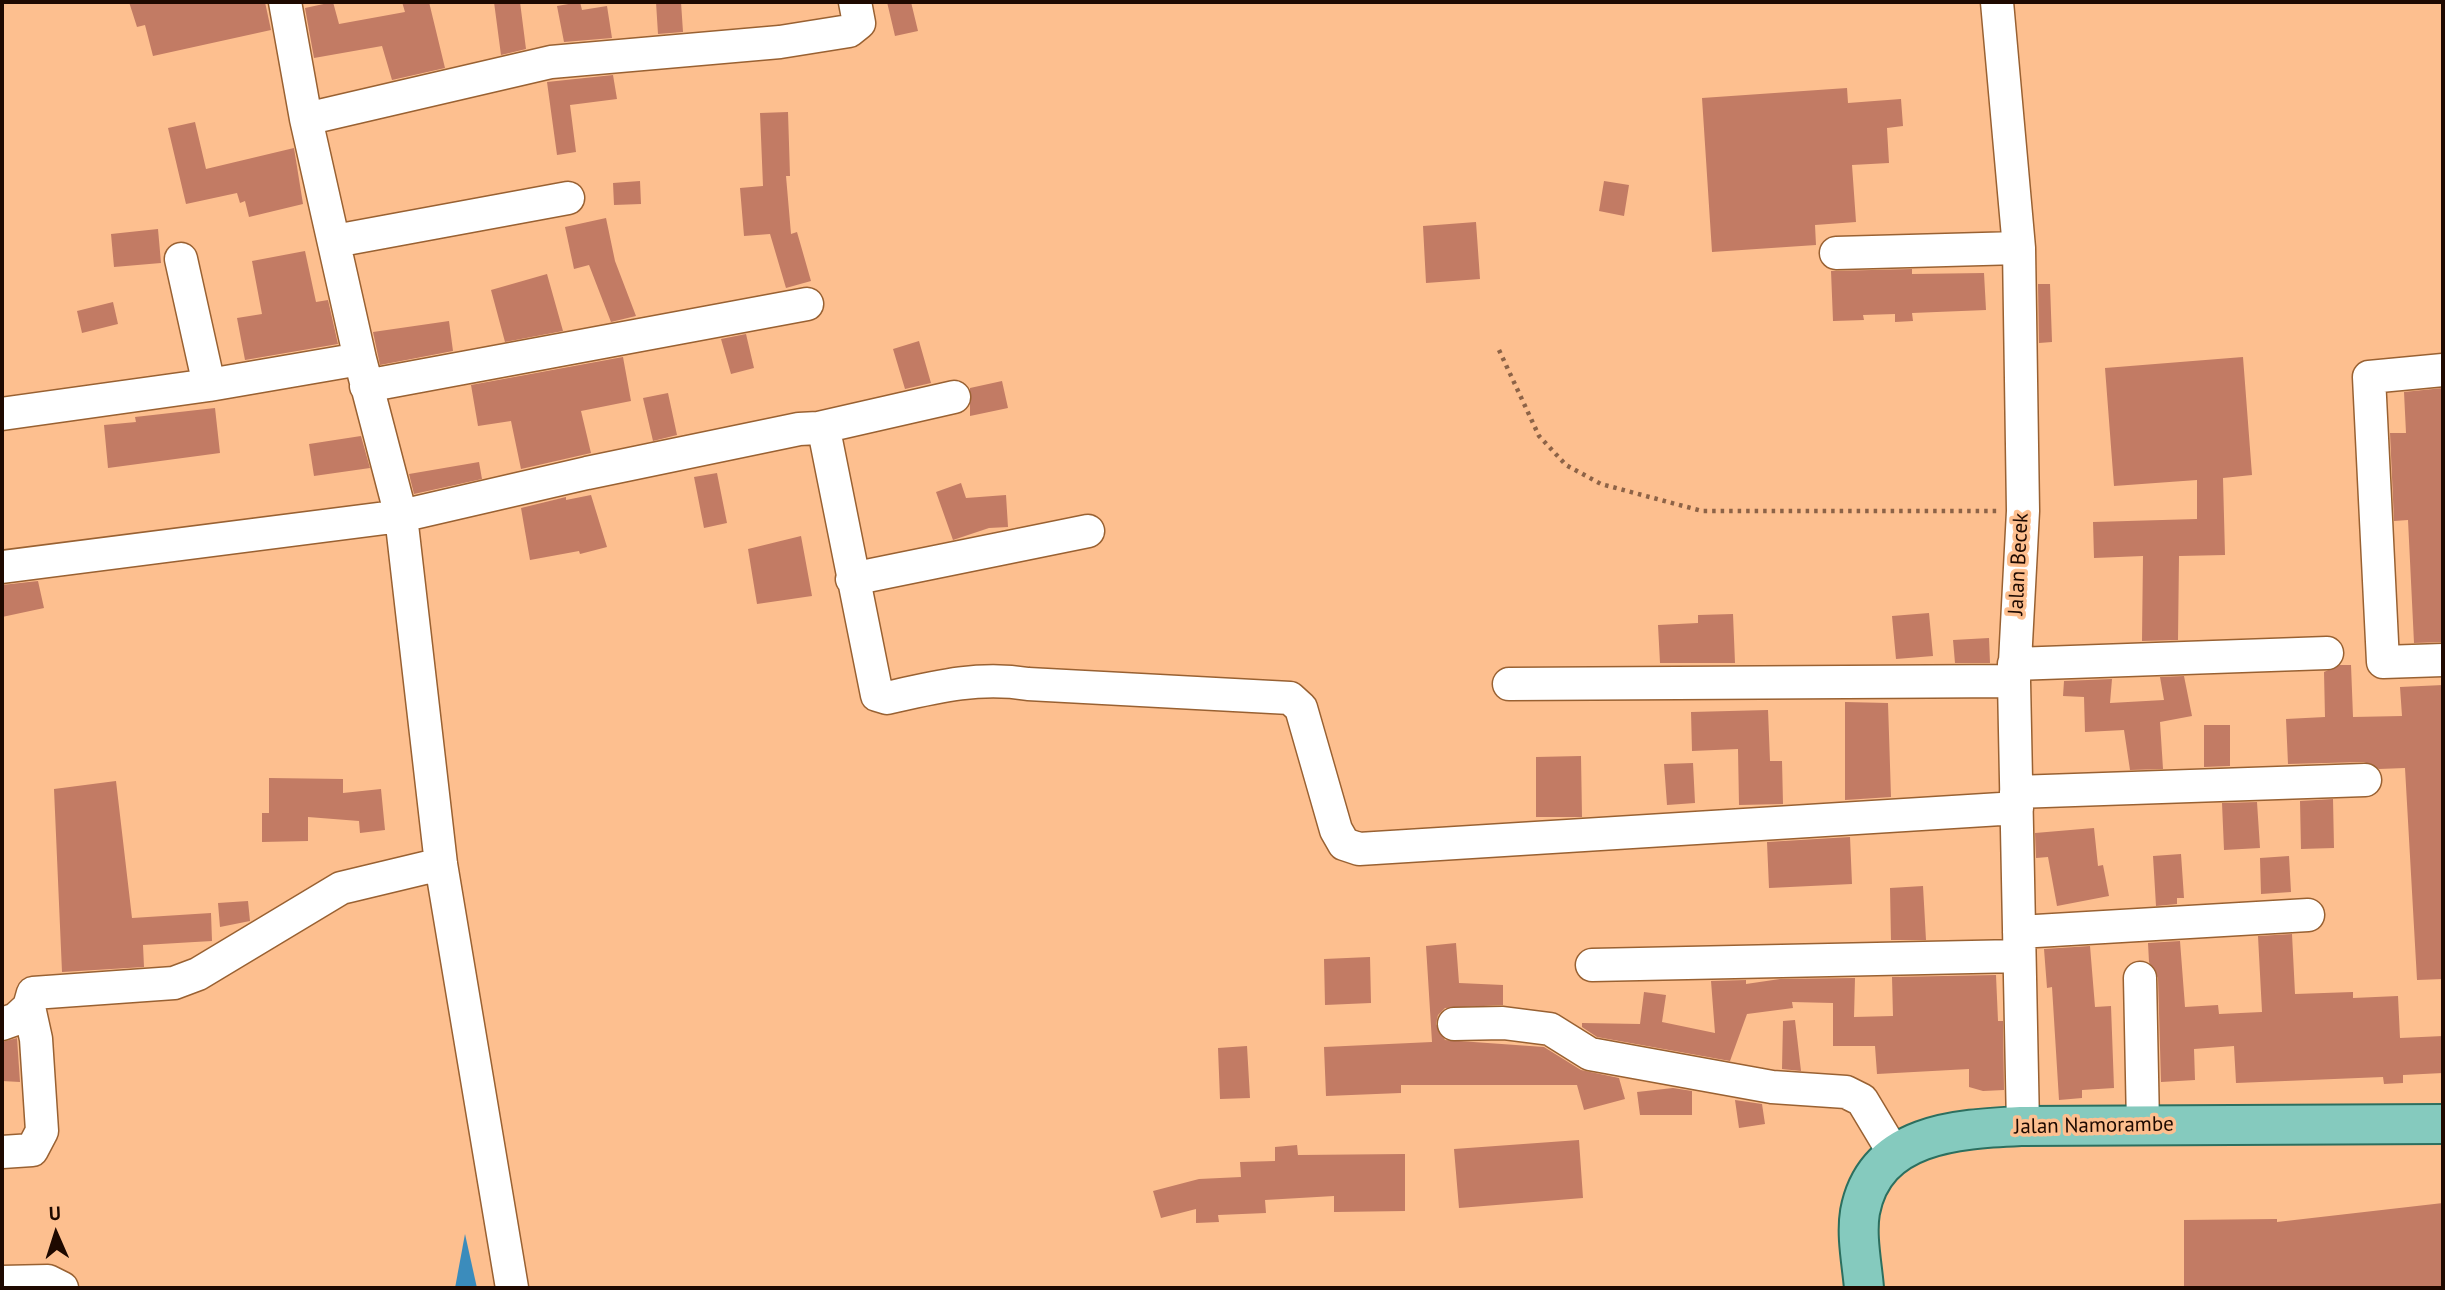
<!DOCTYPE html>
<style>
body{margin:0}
#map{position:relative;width:2445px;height:1290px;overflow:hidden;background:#fdbf8f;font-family:"PT Sans",sans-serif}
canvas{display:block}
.frame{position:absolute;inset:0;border:4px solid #1e0900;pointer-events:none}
.north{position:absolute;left:21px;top:1199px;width:70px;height:70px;-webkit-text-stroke:5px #fdbf8f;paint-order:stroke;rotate:357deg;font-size:19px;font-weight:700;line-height:28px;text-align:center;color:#1e0900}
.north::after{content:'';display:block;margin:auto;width:24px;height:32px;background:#1e0900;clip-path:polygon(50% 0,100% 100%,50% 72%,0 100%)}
</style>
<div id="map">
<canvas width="2445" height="1290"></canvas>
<div class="frame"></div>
<div class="north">U</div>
</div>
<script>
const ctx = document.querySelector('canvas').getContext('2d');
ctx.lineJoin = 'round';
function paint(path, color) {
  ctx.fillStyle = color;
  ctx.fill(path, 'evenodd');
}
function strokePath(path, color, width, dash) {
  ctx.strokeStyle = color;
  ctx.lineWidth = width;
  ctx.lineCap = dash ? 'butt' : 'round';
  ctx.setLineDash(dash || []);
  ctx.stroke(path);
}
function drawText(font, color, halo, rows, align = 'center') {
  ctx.font = font + ' "PT Sans",sans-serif';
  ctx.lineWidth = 7;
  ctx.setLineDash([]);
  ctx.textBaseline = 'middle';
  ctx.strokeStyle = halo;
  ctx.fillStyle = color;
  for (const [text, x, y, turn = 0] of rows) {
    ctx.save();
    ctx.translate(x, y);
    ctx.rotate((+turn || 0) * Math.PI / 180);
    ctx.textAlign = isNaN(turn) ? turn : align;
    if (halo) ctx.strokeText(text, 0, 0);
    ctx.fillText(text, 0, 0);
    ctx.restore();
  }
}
paint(new Path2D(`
 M 465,1234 L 477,1288 L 455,1288 Z`), '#3b8cbc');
paint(new Path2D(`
 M 129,2 L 265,2 L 271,30 L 153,56 L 145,25 L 137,27 Z
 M 333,2 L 339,24 L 405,12 L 402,2 L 429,2 L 445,68 L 392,80 L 382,46 L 314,58 L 305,8 Z
 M 494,2 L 520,2 L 526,49 L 501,55 Z
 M 580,2 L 582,10 L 607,6 L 612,38 L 564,42 L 557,6 Z
 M 656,2 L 681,2 L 683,32 L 658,34 Z
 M 887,2 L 911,2 L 918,31 L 895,36 Z
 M 613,75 L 617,99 L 570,105 L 576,152 L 557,155 L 547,82 Z
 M 1847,88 L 1848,103 L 1901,99 L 1903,126 L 1887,128 L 1889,163 L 1852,165 L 1856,222 L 1815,225 L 1816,245 L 1712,252 L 1702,98 Z
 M 788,112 L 790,176 L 786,176 L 791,234 L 797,232 L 811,281 L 786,288 L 770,234 L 744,236 L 740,188 L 763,186 L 760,113 Z
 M 195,122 L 206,169 L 294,148 L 303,204 L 249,217 L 245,201 L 240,203 L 237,193 L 186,204 L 168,128 Z
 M 640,181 L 641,204 L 614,205 L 613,183 Z
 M 1604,181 L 1629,185 L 1624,216 L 1599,211 Z
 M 606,218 L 615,261 L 636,316 L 611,322 L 589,265 L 574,269 L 565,227 Z
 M 1476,222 L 1480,279 L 1426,283 L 1423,226 Z
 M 158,229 L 161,263 L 114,267 L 111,234 Z
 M 305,251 L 316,302 L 328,300 L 338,344 L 245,360 L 237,318 L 262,314 L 252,261 Z
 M 1912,269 L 1912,274 L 1984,273 L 1986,310 L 1912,313 L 1913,321 L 1895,322 L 1895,314 L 1863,315 L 1864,320 L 1833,321 L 1831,271 Z
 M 547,274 L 563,331 L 505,342 L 491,290 Z
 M 2038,284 L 2050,284 L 2052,342 L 2039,343 Z
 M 113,302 L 118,324 L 82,333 L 77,311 Z
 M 449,321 L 453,351 L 380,365 L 373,332 Z
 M 746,334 L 754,368 L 731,374 L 721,339 Z
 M 919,341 L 931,383 L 905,389 L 893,349 Z
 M 623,357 L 631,401 L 581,411 L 591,453 L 521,469 L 511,421 L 478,426 L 471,385 Z
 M 2243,357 L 2252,475 L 2223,478 L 2225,555 L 2179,556 L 2178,640 L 2142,641 L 2143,556 L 2094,558 L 2093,522 L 2197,519 L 2197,480 L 2114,486 L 2105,368 Z
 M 1002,381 L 1008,408 L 970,416 L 970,388 Z
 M 2443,388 L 2443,642 L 2414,643 L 2408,520 L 2394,521 L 2390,433 L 2406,433 L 2404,392 Z
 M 668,393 L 677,435 L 653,441 L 643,398 Z
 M 215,408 L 220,453 L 108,468 L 104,425 L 136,422 L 135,417 Z
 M 361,436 L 370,468 L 314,476 L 309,444 Z
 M 479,462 L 482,479 L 414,494 L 409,474 Z
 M 717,473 L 727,523 L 704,528 L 694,477 Z
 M 961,483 L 966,498 L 1006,495 L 1008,527 L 989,528 L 953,540 L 936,492 Z
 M 591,495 L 607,547 L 580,554 L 579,551 L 530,560 L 521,508 L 566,497 L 566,500 Z
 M 801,536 L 812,596 L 757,604 L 748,549 Z
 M 38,581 L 44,608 L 2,617 L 2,585 Z
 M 1929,613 L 1933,656 L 1896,659 L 1892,616 Z
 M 1733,614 L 1735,663 L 1660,663 L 1658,625 L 1698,623 L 1698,615 Z
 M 1989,638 L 1990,663 L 1955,663 L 1953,640 Z
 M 2340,665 L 2351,665 L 2353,717 L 2402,716 L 2400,687 L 2443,685 L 2443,979 L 2417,980 L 2405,768 L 2379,769 L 2364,762 L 2288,764 L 2286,719 L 2325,717 L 2324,672 Z
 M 2184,676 L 2192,716 L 2160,722 L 2163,769 L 2130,770 L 2124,730 L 2085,732 L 2084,697 L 2063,696 L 2064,681 L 2112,679 L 2110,703 L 2164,700 L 2160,677 Z
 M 1845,702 L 1888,703 L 1891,797 L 1845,800 Z
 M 1768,710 L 1770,761 L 1782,761 L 1783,804 L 1739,805 L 1738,749 L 1692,751 L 1691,712 Z
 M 2204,725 L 2230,725 L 2230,766 L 2204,767 Z
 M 1581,756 L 1582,817 L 1536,817 L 1536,757 Z
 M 1693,763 L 1695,803 L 1667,805 L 1664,764 Z
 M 269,778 L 343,779 L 343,793 L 381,789 L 385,830 L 360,833 L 359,821 L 308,817 L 308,841 L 262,842 L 262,813 L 269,813 Z
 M 116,781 L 132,918 L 211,913 L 212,941 L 143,945 L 144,967 L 62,972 L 54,789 Z
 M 2333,799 L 2334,848 L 2301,849 L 2300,801 Z
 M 2257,802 L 2260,848 L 2224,850 L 2222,803 Z
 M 2094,828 L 2098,866 L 2103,865 L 2109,896 L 2057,906 L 2048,857 L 2036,858 L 2035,833 Z
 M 1850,837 L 1852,884 L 1769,888 L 1767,842 Z
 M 2181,854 L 2184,898 L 2177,898 L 2177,904 L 2156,906 L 2153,856 Z
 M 2289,856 L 2291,892 L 2261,894 L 2260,858 Z
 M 1923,886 L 1926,940 L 1891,940 L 1890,888 Z
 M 248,901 L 250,921 L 220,927 L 218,903 Z
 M 2292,934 L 2295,994 L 2353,992 L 2353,998 L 2398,996 L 2400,1038 L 2443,1036 L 2443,1073 L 2403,1075 L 2403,1083 L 2384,1084 L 2383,1077 L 2236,1083 L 2234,1046 L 2194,1049 L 2195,1080 L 2161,1082 L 2158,978 L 2149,962 L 2148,943 L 2180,941 L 2185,1007 L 2218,1005 L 2219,1014 L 2262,1012 L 2258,936 Z
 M 1456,943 L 1459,983 L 1503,985 L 1503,1005 L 1445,1008 L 1438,1015 L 1436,1024 L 1445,1040 L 1544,1047 L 1581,1070 L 1619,1078 L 1625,1099 L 1584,1110 L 1577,1085 L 1401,1085 L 1401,1093 L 1326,1096 L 1324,1047 L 1432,1042 L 1426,946 Z
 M 2090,946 L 2095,1007 L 2111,1006 L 2114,1088 L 2082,1090 L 2082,1098 L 2059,1100 L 2052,987 L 2047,988 L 2044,949 Z
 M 1370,957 L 1371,1003 L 1325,1005 L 1324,959 Z
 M 1996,975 L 1998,1021 L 2003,1021 L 2004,1090 L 1983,1091 L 1969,1087 L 1969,1069 L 1877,1074 L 1875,1046 L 1833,1046 L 1833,1003 L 1792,1002 L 1793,1008 L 1747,1014 L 1730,1061 L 1597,1037 L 1582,1027 L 1582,1023 L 1640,1024 L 1644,992 L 1666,995 L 1662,1022 L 1715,1033 L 1711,981 L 1746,980 L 1746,984 L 1780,979 L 1855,978 L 1854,1017 L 1893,1016 L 1892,977 Z
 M 1795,1020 L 1801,1071 L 1782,1069 L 1783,1021 Z
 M 17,1038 L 20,1082 L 2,1081 L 2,1042 Z
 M 1247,1046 L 1250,1098 L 1220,1099 L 1218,1048 Z
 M 1673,1088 L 1692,1091 L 1692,1115 L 1640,1115 L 1637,1092 Z
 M 1735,1100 L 1762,1104 L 1765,1124 L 1739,1128 Z
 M 1579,1140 L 1583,1198 L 1459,1208 L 1454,1149 Z
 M 1297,1145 L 1298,1155 L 1405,1154 L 1405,1211 L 1334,1212 L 1334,1196 L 1265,1200 L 1266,1213 L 1218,1215 L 1219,1222 L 1196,1223 L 1196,1209 L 1161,1218 L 1153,1191 L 1199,1179 L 1241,1177 L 1240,1162 L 1275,1161 L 1275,1147 Z
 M 2443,1203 L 2443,1288 L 2184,1288 L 2184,1220 L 2277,1219 L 2277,1222 Z`), '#c27b64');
const minor = new Path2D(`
 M 285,2 L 306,119 L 360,359 L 401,516 L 441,864 L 512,1288
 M 1997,2 L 2019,248 L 2023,511 L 2014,681 L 2023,1126
 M 306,119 L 551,62 L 780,42 L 849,31 L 859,23 L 855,2
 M 335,241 L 568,198
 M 1836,253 L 2019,248
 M 181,259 L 209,385
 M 2443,370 L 2369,377 L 2383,662 L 2443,660
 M 366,386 L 807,304
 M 2,414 L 209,385 L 360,359
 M 818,428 L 825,435 L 877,695 L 887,698 C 935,687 978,676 1028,684 L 1290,698 L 1301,708 L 1336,830 L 1344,844 L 1359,849 L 2017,808
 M 2,567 L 401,516 L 587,473 L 799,429 L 818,428 L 954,397
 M 852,579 L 1088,531
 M 2014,664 L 2327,653
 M 1509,684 L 2014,681
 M 2016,792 L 2365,780
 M 2019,932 L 2308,915
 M 1592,965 L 2019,956
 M 2140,978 L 2143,1125
 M 2,1024 L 16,1019 L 29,1007
 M 1454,1024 L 1503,1023 L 1550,1029 L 1590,1054 L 1772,1087 L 1846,1092 L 1862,1100 L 1895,1155
 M 2,1152 L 32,1150 L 42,1131 L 36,1039 L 29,1007 L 33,993 L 174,983 L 198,974 L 341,888 L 441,864
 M 2,1282 L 48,1281 L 62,1288`);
const major = new Path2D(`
 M 1864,1288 C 1862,1264 1856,1236 1860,1212 C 1875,1132 1959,1129 2023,1126 L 2443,1124`);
strokePath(minor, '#996132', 35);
strokePath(major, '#2c6f5f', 42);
strokePath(new Path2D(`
 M 1499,350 L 1539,436 L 1566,465 L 1601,484 L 1702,511 L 1997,511`), '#8d6347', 4.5, [3.5, 5]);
strokePath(minor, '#fff', 32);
strokePath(major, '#85cabe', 38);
drawText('21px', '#1e0900', '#fdbf8f', [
 ["Jalan Becek",2019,564,-87],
 ["Jalan Namorambe",2094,1126,-1]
]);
</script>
